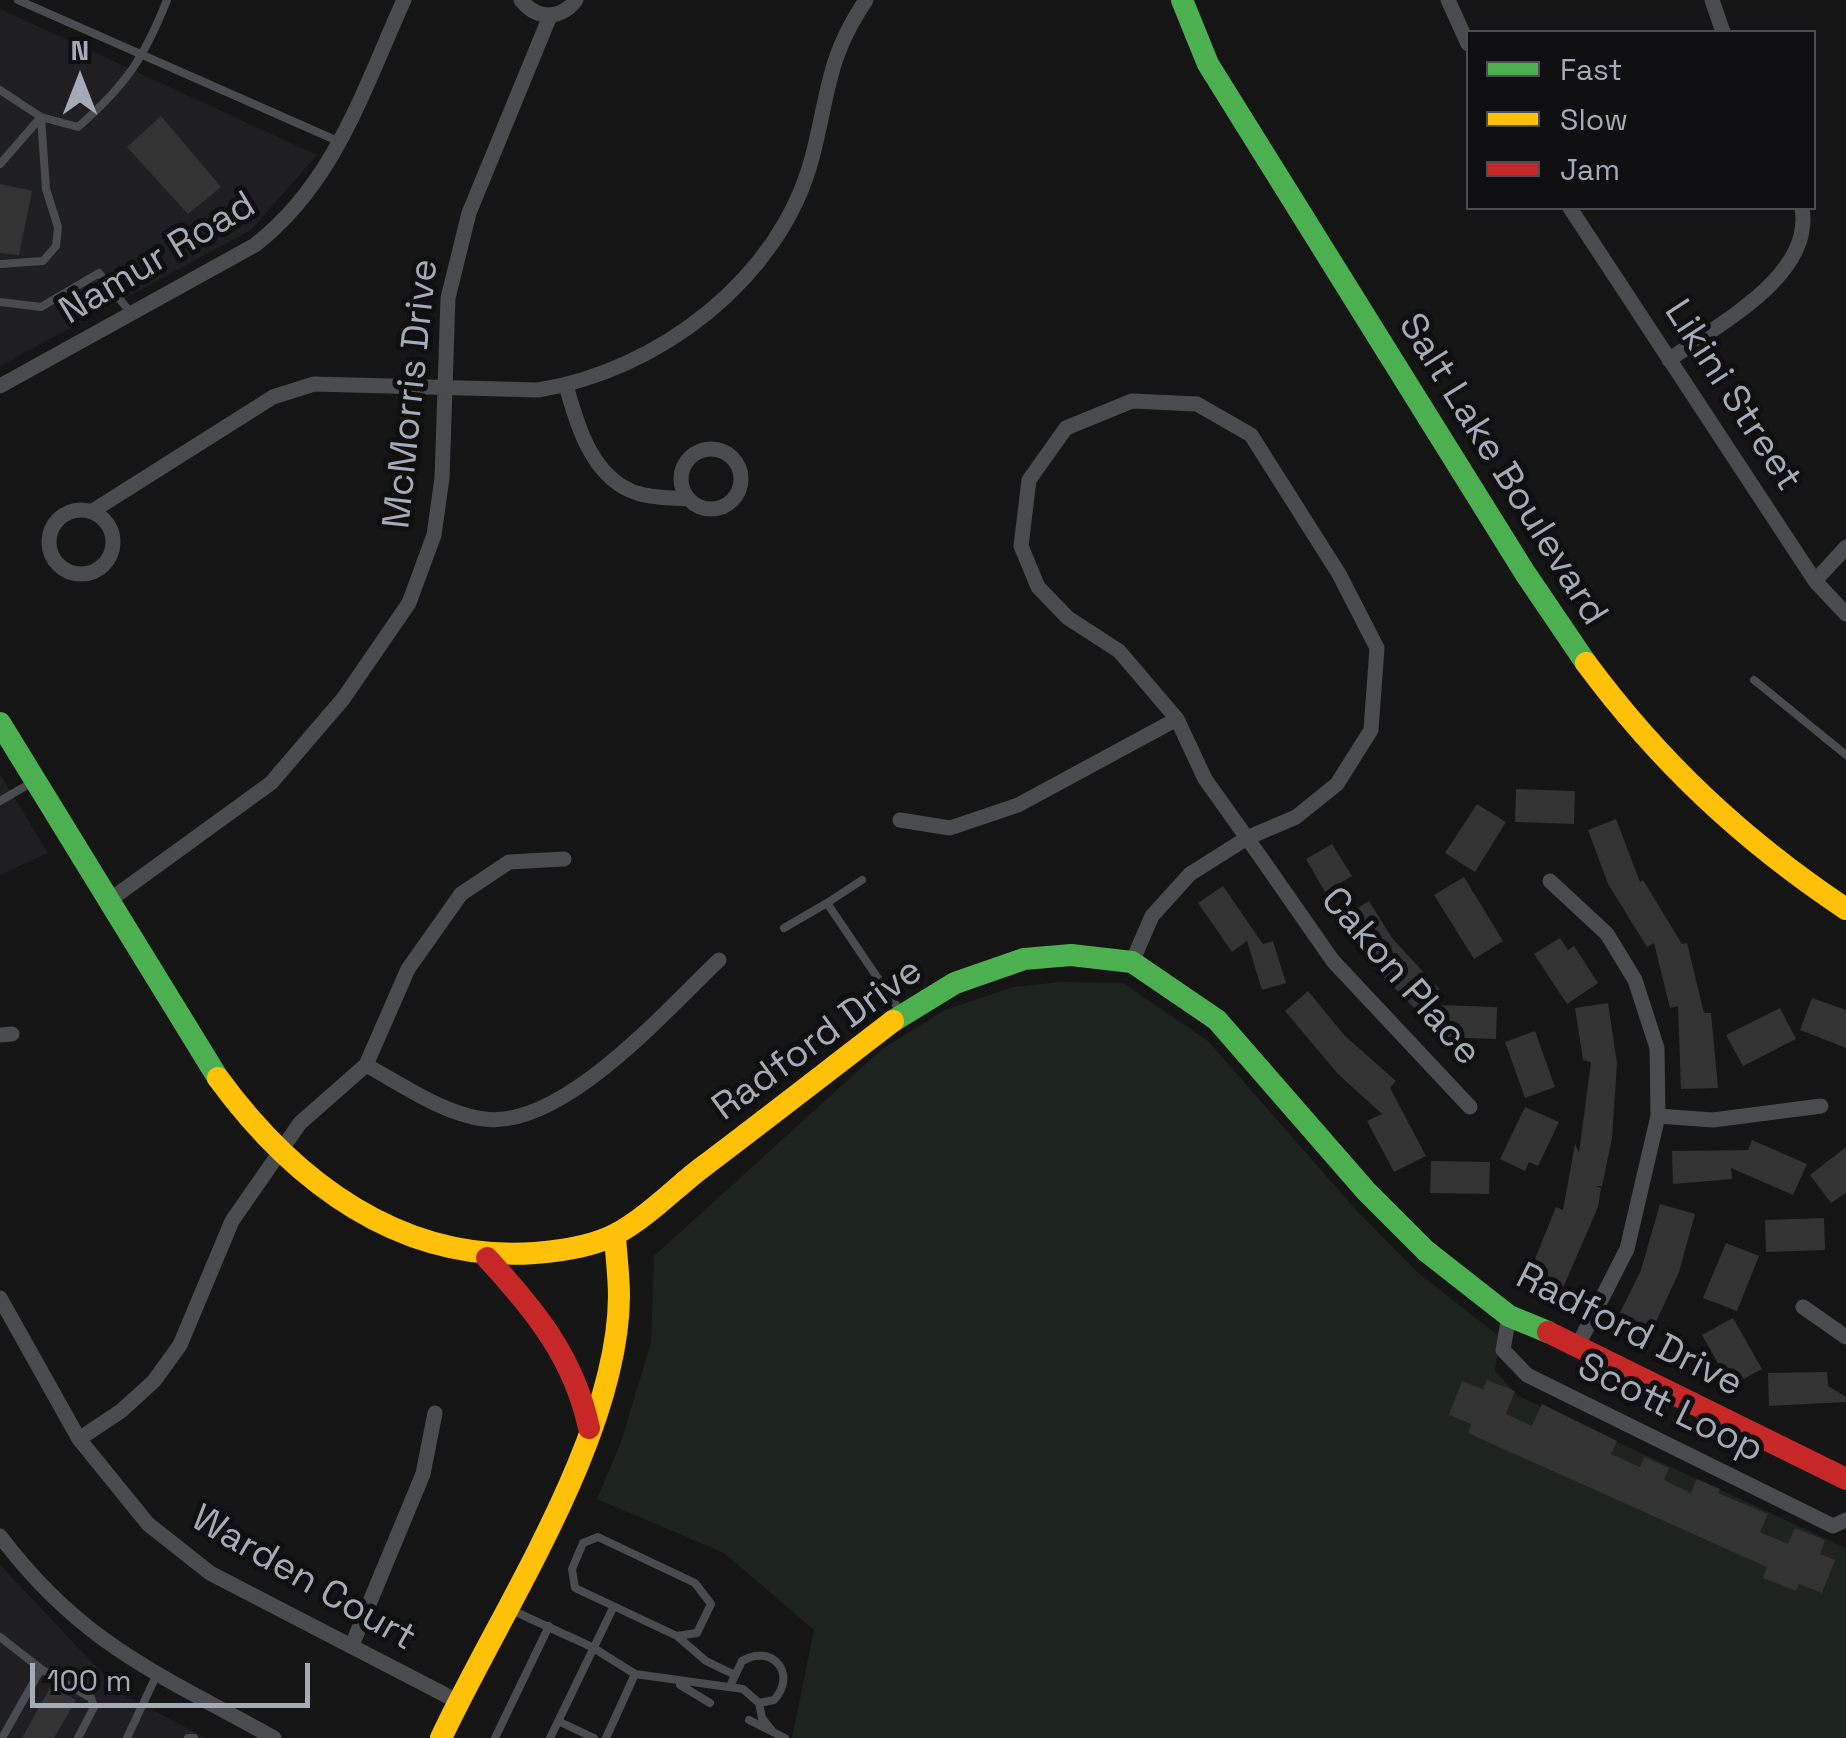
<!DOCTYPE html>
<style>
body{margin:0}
#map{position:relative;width:1846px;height:1738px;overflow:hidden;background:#151515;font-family:"Space Grotesk",sans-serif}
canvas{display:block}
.legend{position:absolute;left:1466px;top:30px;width:350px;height:180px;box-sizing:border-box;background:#0f0f11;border:2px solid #4b4d53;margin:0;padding:12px 18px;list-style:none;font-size:30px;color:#a5aab7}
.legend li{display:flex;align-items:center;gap:20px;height:50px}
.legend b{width:50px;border:2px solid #4b4d53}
.north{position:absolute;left:30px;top:30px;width:100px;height:100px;-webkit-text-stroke:8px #0f0f11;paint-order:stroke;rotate:0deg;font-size:28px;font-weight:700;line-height:40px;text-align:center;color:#a5aab7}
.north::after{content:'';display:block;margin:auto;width:35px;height:45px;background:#a5aab7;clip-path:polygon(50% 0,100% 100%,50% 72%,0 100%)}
.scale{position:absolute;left:30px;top:1663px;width:280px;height:45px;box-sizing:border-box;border:5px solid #a5aab7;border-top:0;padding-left:12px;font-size:30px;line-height:35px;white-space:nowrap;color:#a5aab7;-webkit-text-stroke:8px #0f0f11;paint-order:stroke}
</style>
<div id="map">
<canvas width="1846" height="1738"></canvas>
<ul class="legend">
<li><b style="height:12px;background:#4caf50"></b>Fast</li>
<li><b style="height:12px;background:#ffc107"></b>Slow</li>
<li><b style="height:12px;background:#c62828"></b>Jam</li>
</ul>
<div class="north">N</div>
<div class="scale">100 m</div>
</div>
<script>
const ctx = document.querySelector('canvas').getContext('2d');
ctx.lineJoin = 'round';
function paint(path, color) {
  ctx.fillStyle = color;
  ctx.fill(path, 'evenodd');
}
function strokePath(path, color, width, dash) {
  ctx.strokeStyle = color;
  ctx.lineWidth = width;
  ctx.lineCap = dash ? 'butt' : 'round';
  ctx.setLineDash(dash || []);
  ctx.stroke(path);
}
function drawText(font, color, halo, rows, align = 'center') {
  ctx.font = font + ' "Space Grotesk",sans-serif';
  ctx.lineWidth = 10;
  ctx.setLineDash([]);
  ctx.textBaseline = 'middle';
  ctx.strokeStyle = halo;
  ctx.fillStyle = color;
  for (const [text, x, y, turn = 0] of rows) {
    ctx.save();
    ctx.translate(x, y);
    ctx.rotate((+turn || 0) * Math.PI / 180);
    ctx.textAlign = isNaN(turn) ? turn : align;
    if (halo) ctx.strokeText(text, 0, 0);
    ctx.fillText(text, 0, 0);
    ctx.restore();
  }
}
paint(new Path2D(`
 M 0,9 L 317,155 L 251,230 L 0,366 Z
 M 0,774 L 48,853 L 0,875 Z
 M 0,1565 L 122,1694 L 206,1738 L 0,1738 Z`), '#1f1f21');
paint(new Path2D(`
 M 1060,982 L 1123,983 L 1208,1041 L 1357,1211 L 1417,1272 L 1500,1337 L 1495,1371 L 1518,1396 L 1846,1548 L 1846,1738 L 792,1738 L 814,1630 L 724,1553 L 597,1499 L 621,1442 L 651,1342 L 654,1256 L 882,1049 L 945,1010 L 1013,987 Z`), '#1d241f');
paint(new Path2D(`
 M 161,116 L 221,187 L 188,214 L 127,147 Z
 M 0,184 L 32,191 L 19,255 L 0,253 Z
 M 1516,789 L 1575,791 L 1574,824 L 1515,822 Z
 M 1477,804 L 1506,822 L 1475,872 L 1445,853 Z
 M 1616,819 L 1640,882 L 1643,880 L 1682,944 L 1687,943 L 1704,1013 L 1711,1013 L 1718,1088 L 1681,1089 L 1678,1006 L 1670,1008 L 1654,943 L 1647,947 L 1608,884 L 1588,830 Z
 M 1332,844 L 1352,876 L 1325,892 L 1306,859 Z
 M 1464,877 L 1503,941 L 1474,959 L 1434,895 Z
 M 1223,886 L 1263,944 L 1273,941 L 1286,983 L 1262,990 L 1247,941 L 1232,952 L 1198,903 Z
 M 1369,901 L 1392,938 L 1440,990 L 1417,1011 L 1367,960 L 1341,918 Z
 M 1560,938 L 1568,950 L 1574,946 L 1598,983 L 1567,1004 L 1534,954 Z
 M 1308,991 L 1345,1036 L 1396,1081 L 1390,1088 L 1426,1156 L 1394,1172 L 1367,1121 L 1382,1114 L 1338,1074 L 1285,1011 Z
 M 1812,998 L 1846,1010 L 1846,1048 L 1800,1030 Z
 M 1608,1003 L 1617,1063 L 1612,1138 L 1602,1186 L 1595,1186 L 1601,1188 L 1598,1207 L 1562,1290 L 1528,1276 L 1556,1207 L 1563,1210 L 1575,1144 L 1579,1153 L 1591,1062 L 1583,1060 L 1575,1008 Z
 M 1438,1005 L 1497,1007 L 1496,1039 L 1437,1037 Z
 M 1780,1008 L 1796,1039 L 1743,1066 L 1726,1035 Z
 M 1535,1031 L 1555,1087 L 1525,1098 L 1505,1042 Z
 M 1525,1107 L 1559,1122 L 1538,1166 L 1529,1162 L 1525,1171 L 1500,1159 Z
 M 1752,1140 L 1807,1164 L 1793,1195 L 1731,1168 L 1732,1179 L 1673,1184 L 1672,1151 L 1748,1150 Z
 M 1846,1147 L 1846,1193 L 1831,1203 L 1810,1175 Z
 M 1431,1161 L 1490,1162 L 1489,1194 L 1430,1193 Z
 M 1660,1204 L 1695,1214 L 1679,1272 L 1649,1337 L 1615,1323 L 1641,1270 Z
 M 1824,1218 L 1825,1250 L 1766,1252 L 1765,1220 Z
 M 1726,1243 L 1759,1256 L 1737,1311 L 1703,1298 Z
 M 1733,1318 L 1762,1369 L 1738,1382 L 1733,1373 L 1726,1377 L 1702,1335 Z
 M 1827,1372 L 1828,1386 L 1846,1397 L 1846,1402 L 1769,1406 L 1768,1373 Z
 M 1487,1380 L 1515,1391 L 1506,1414 L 1532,1426 L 1542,1404 L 1617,1441 L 1611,1454 L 1640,1467 L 1644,1457 L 1669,1468 L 1664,1480 L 1691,1493 L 1697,1479 L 1720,1489 L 1718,1493 L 1768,1514 L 1760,1532 L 1788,1544 L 1795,1528 L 1825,1540 L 1820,1554 L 1835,1560 L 1822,1593 L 1799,1584 L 1796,1591 L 1763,1578 L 1767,1567 L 1468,1433 L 1471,1424 L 1449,1415 L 1462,1381 L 1483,1389 Z
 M 51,1686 L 76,1700 L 54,1738 L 22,1738 Z`), '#333334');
strokePath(new Path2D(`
 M 18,0 L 340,142
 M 0,90 L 41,117 L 78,127 C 126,85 144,58 167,0
 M 0,164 L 41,117
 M 0,264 L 43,261 L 56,246 L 58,227 L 46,189 L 41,117
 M 0,302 L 41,307 L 99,273 L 130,312
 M 1754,680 L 1846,755
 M 0,801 L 31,783
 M 827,903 L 862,880
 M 784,928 L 827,903 L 900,1011
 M 598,1537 L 695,1583 L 711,1604 L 697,1633 L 677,1636 L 575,1588 L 572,1569 L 583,1543 Z
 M 507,1608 L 592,1647 L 635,1674 L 743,1689 L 759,1703 L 762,1718 L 773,1732
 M 677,1636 L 706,1661 L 735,1675
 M 0,1637 L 41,1669 L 91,1698 L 94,1707 L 78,1738
 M 731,1684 L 742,1661 C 772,1643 798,1674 774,1700 L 759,1703
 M 680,1685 L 710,1703
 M 749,1720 L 785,1738
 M 558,1721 L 594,1738
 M 2,1738 L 41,1669
 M 127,1738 L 157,1674
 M 188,1738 L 194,1738
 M 495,1738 L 549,1626
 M 550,1738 L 613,1608
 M 606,1738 L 635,1674`), '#494b4e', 8);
strokePath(new Path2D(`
 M 521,0 C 537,20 560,20 576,0
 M 1448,0 L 1468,44
 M 1712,0 L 1723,32
 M 1570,208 L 1815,581 L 1846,614
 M 1669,360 C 1717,324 1814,277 1802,208
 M 566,385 C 577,426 593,481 640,494 C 655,498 673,498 689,499
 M 0,386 L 255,245 C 335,183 363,90 404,0
 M681 479a30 30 0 1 1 60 0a30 30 0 1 1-60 0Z
 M49 542a32 32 0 1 1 64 0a32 32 0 1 1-64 0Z
 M 91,512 L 273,397 L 314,384 L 538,390 C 658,371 780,279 812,158 C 829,94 826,59 866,0
 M 1815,581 L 1846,547
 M 900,820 L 950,828 L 1018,805 L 1177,719
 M 1550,881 L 1607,934 L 1635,980 L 1657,1048 L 1658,1116 L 1627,1249 L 1578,1345
 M 107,902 L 271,783 L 343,699 L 409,603 L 434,535 L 442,478 L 448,298 L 469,213 L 550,16
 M 1132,962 L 1152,916 L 1190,874 L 1247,838 L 1296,817 L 1337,784 L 1371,730 L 1377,648 L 1339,574 L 1251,435 L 1197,404 L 1132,401 L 1066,428 L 1029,480 L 1021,546 L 1038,587 L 1068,618 L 1119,651 L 1177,719 L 1205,779 L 1247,838 L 1264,862 L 1333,961 L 1470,1107
 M 0,1035 L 12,1034
 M 366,1065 C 401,1084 443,1114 484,1119 C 562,1130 666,1010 719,960
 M 1658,1116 L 1713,1120 L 1821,1106
 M 0,1298 L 79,1439 L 148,1524 L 210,1573 L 457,1701
 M 1803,1307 L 1846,1337
 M 1509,1316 L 1503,1350 L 1527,1375 L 1833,1526 L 1846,1520
 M 79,1439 L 121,1411 L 154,1381 L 180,1345 L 232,1221 L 300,1123 L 366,1065 L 408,969 L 461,894 L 509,862 L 564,859
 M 0,1536 C 82,1645 160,1674 274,1738
 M 352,1645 L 423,1474 L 435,1413`), '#494b4e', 15);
strokePath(new Path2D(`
 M 1182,0 L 1208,64 L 1525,573 L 1586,663
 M 0,723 L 218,1078
 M 893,1021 L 955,983 L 1024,959 L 1071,955 L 1132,962 L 1217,1020 L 1366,1191 L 1426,1251 L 1509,1316 L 1548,1332`), '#4caf50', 22);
strokePath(new Path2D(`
 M 1586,663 C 1660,763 1744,841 1846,909
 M 218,1078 C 294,1182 401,1263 535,1253 C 560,1251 594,1246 616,1234 C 646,1218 673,1190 700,1169 C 765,1120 829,1070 893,1021
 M 441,1738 C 501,1610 618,1438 619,1296 C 619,1276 616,1255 615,1235`), '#ffc107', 22);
strokePath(new Path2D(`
 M 487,1258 C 535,1310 574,1358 589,1428
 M 1548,1332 L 1846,1479`), '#c62828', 22);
drawText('38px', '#a5aab7', '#0f0f11', [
 ["Namur Road",158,259,-31],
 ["McMorris Drive",412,394,-84],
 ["Likini Street",1732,396,57],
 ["Salt Lake Boulevard",1502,470,58],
 ["Cakon Place",1400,977,49],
 ["Radford Drive",818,1040,-36],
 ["Radford Drive",1629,1331,27],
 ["Scott Loop",1670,1409,26],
 ["Warden Court",303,1579,30]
]);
</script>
